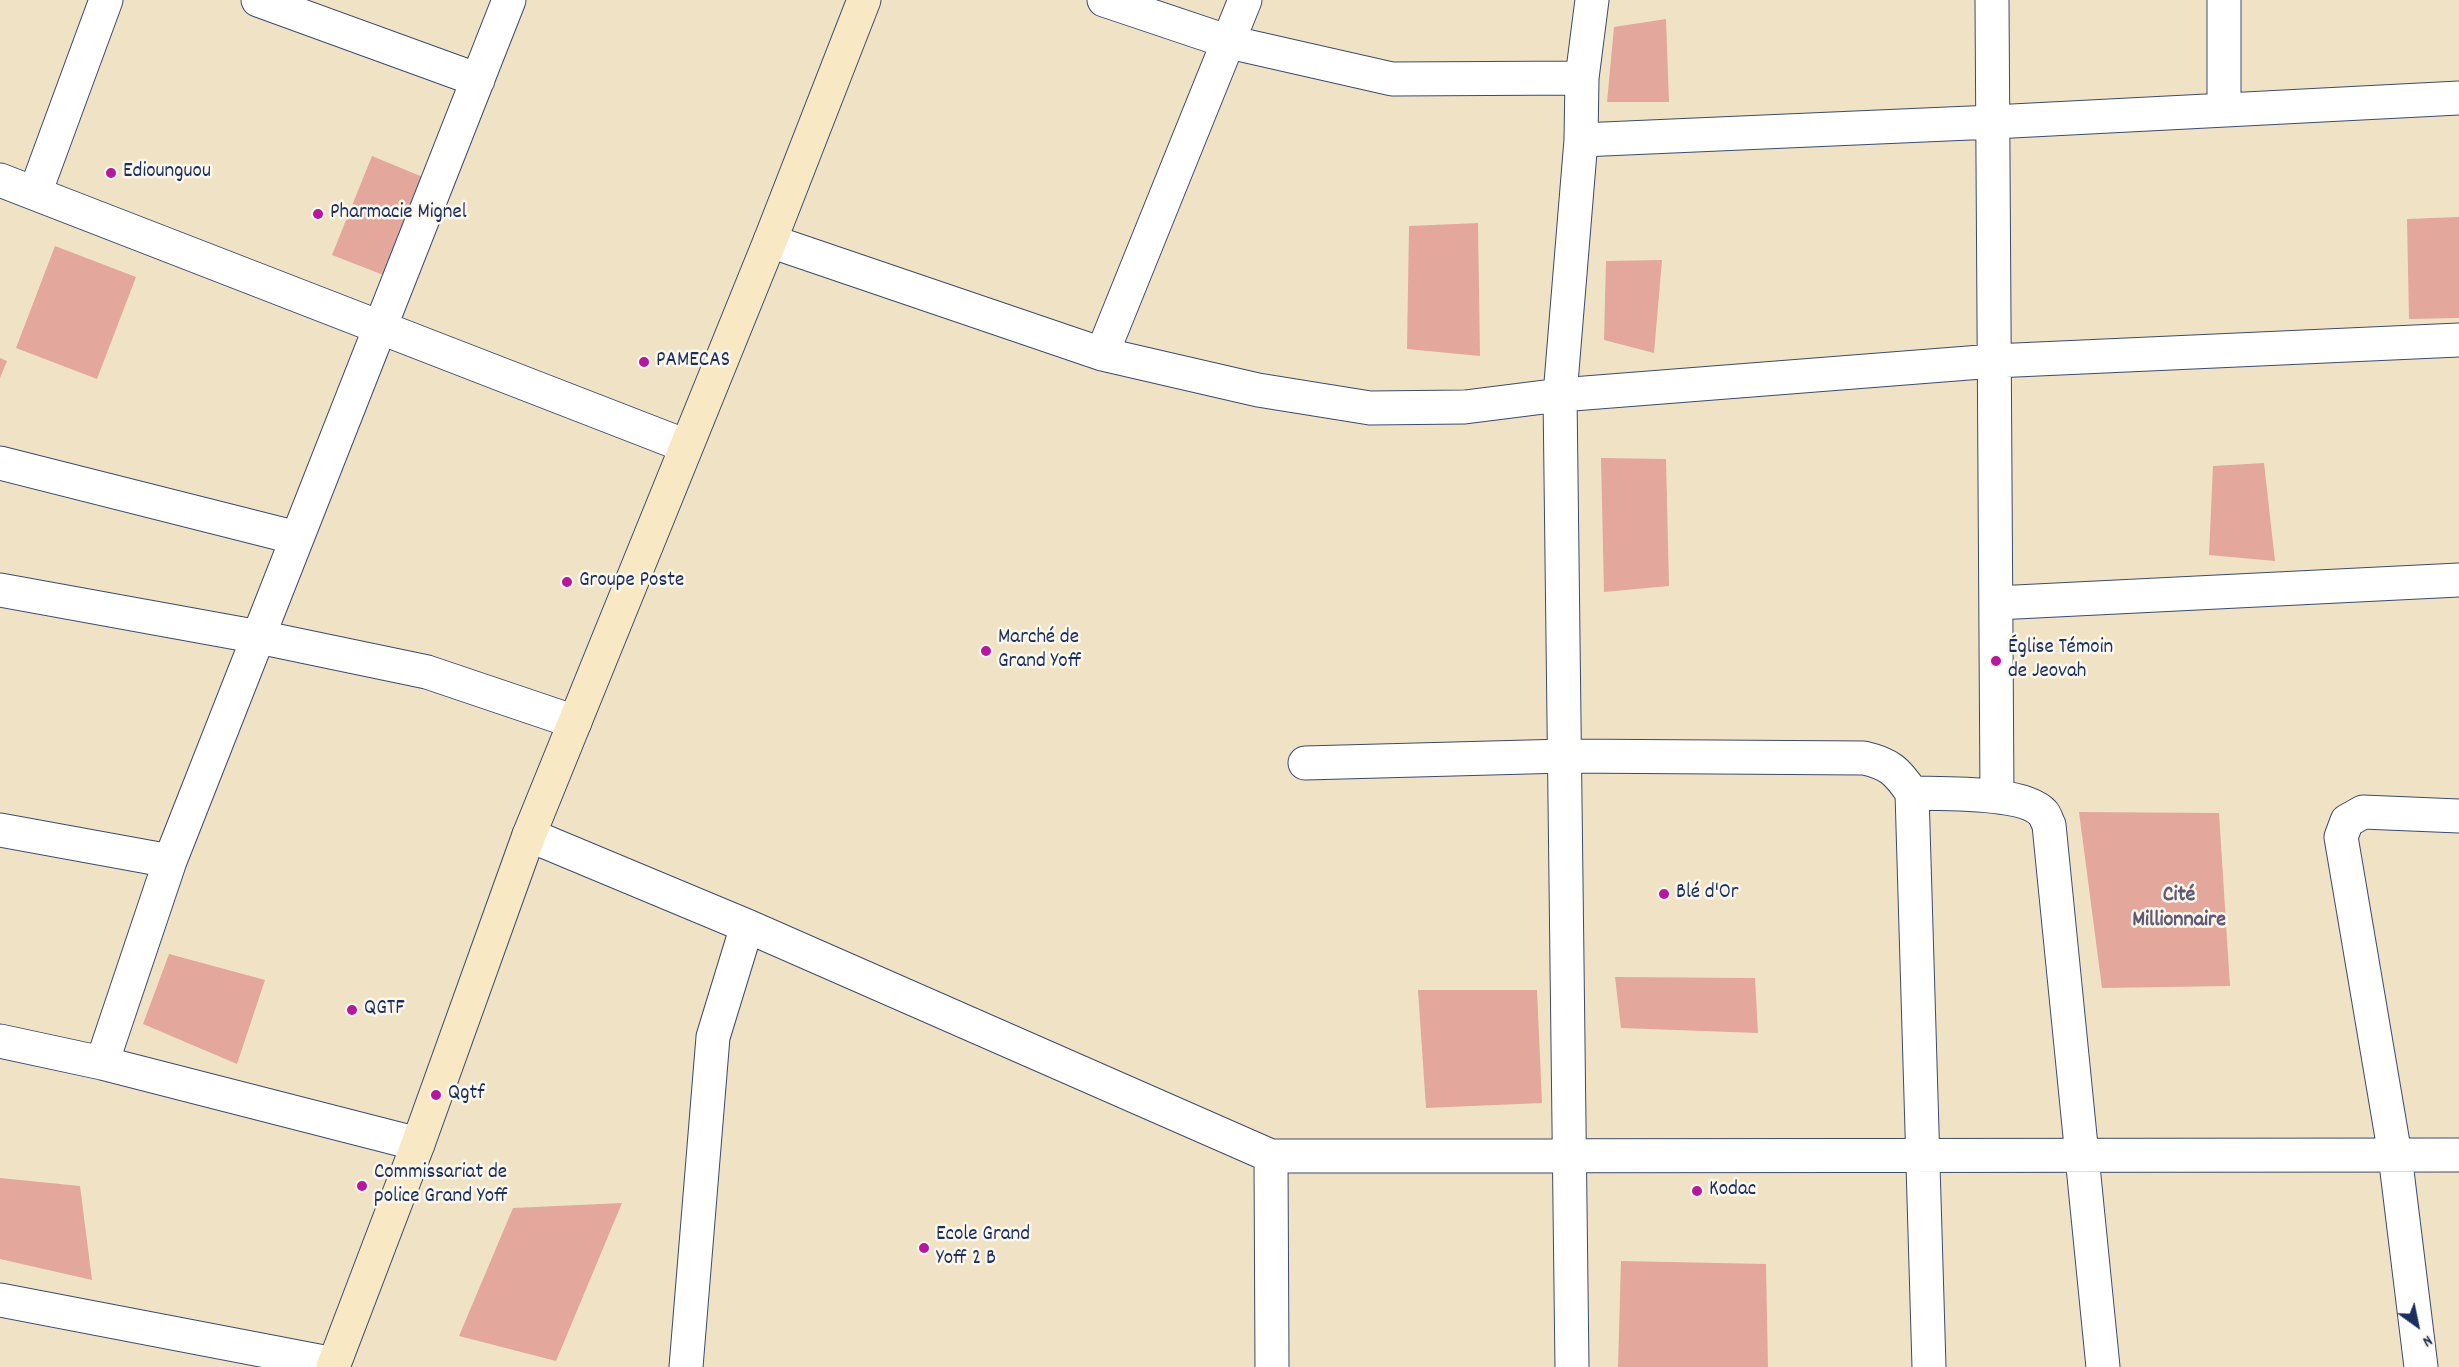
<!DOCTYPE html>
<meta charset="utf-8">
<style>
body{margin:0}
#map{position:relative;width:2459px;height:1367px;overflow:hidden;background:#f0e3c5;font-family:Dekko,sans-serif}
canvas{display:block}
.north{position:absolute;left:2387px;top:1295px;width:60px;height:60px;-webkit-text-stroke:4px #fbf7ec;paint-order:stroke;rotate:147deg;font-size:16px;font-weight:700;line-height:24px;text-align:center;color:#1b2f5e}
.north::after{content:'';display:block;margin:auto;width:21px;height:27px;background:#1b2f5e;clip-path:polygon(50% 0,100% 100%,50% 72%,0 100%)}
</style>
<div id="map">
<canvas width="2459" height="1367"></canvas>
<div class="north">N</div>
</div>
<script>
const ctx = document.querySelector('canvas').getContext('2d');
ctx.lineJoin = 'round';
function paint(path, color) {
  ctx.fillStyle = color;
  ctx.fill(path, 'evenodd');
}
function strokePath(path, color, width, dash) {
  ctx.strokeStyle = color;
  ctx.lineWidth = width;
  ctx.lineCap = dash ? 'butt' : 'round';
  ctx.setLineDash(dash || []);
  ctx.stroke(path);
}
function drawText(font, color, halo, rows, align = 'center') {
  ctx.font = font + ' Dekko,sans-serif';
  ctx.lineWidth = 5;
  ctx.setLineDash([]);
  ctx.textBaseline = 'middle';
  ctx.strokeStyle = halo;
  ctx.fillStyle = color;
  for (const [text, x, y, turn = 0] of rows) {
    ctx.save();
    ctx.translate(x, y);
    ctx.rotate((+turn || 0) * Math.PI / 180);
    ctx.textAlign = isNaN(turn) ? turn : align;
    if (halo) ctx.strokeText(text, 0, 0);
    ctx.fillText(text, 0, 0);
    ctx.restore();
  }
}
paint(new Path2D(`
 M 1666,19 L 1669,102 L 1607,102 L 1614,27 Z
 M 372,156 L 430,180 L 391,278 L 332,255 Z
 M 2459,217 L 2459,318 L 2409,319 L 2407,219 Z
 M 1478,223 L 1480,356 L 1407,349 L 1409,226 Z
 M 55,246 L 136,277 L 97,379 L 16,348 Z
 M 1662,260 L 1654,353 L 1604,340 L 1606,261 Z
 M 0,358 L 7,361 L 0,378 Z
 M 1601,458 L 1666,459 L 1669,586 L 1604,592 Z
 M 2264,463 L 2275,561 L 2209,555 L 2213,466 Z
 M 2079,812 L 2219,813 L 2230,986 L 2102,988 Z
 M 169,954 L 265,980 L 237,1064 L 143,1024 Z
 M 1615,977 L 1755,978 L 1758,1033 L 1621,1028 Z
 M 1418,990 L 1537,990 L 1542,1103 L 1426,1108 Z
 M 0,1178 L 80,1186 L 92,1280 L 0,1259 Z
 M 622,1203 L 556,1361 L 459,1336 L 513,1208 Z
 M 1621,1261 L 1766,1264 L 1768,1367 L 1618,1367 Z`), '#e3a79c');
const street = new Path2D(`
 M 258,0 L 478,80
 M 1104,0 L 1229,42 L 1392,79 L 1582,78
 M 1992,0 L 1997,796
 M 2224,110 L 2224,0
 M 1581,140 L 1993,122 L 2459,98
 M 0,180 L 686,446
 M 35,193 L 106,0
 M 770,241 L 1102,354 L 1258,390 L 1370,408 L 1465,407 L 1560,395 L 1994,361 L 2459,340
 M 1102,354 L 1245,0
 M 0,463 L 297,538
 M 0,590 L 259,637 L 427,672 L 575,722
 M 1996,603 L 2459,580
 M 1305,763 L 1565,756 L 1864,758 C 1890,764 1897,771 1912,793 C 1942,794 2024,791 2043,813 C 2046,816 2047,822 2049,825 L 2103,1367
 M 1912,793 L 1929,1367
 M 0,830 L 170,861
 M 529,835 L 747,926 L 1271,1156 L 2459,1155
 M 0,1041 L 102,1063 L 418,1144
 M 102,1063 L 170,861 L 509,0
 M 1271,1156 L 1272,1367
 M 0,1300 L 334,1364
 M 686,1367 L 713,1037 L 747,926
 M 1572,1367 L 1560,395 L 1581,140 L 1582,78 L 1592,0
 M 2421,1367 L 2395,1155 L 2341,837 L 2347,821 L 2363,812 L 2459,816`);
const secondary = new Path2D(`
 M 333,1367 L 418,1144 L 529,835 L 770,241 L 864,0`);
strokePath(street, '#3b4a6d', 35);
strokePath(secondary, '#3b4a6d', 35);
strokePath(street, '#fff', 33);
strokePath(secondary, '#f8e8c3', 33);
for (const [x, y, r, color] of [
 [111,173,6,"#b5179e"],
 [318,214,6,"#b5179e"],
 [644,362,6,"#b5179e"],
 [567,582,6,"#b5179e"],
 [986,651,6,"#b5179e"],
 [1996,661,6,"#b5179e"],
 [1664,894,6,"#b5179e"],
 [352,1010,6,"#b5179e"],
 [436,1095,6,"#b5179e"],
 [362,1186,6,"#b5179e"],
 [1697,1191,6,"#b5179e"],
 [924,1248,6,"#b5179e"]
]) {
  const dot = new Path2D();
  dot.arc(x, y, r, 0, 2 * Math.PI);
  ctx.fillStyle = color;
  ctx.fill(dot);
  strokePath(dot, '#fbf7ec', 2);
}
drawText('21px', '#1b2f5e', '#fbf7ec', [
 ["Ediounguou",123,173],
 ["Pharmacie Mignel",330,214],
 ["PAMECAS",656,362],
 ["Groupe Poste",579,582],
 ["Marché de",998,639],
 ["Grand Yoff",998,663],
 ["Église Témoin",2008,649],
 ["de Jeovah",2008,673],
 ["Blé d'Or",1676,894],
 ["QGTF",364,1010],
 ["Qgtf",448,1095],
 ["Commissariat de",374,1174],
 ["police Grand Yoff",374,1198],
 ["Kodac",1709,1191],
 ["Ecole Grand",936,1236],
 ["Yoff 2 B",936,1260]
], 'left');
drawText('bold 22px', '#615974', '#fbf7ec', [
 ["Cité",2179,897],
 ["Millionnaire",2179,922]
]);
</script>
